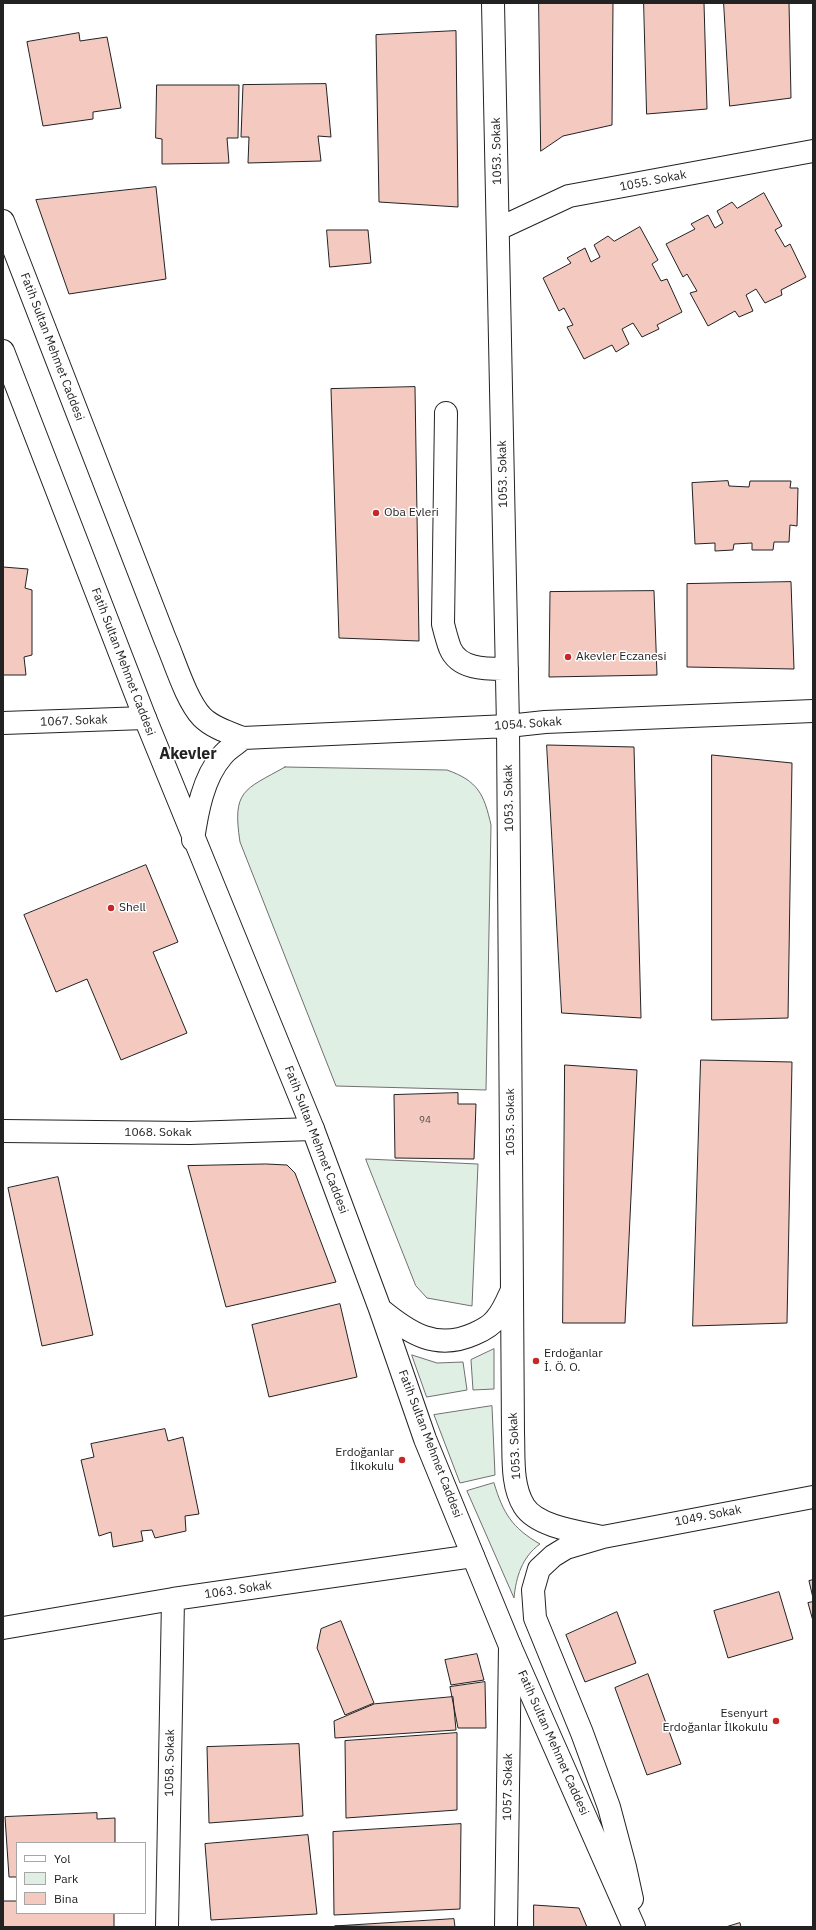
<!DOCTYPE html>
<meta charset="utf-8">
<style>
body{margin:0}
#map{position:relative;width:816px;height:1930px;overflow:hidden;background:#fff;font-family:"IBM Plex Sans",sans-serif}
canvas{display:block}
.frame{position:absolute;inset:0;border:4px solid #222;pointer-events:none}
.legend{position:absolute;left:16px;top:1842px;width:130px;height:72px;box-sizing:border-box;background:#fff;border:1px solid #a7a7a7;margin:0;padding:5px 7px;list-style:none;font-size:12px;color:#222}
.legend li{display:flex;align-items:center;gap:8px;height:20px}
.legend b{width:20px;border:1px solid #a7a7a7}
</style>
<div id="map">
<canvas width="816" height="1930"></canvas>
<div class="frame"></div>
<ul class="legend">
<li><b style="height:5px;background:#fff"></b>Yol</li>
<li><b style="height:11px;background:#e0efe3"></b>Park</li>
<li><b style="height:11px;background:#f3c9c0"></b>Bina</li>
</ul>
</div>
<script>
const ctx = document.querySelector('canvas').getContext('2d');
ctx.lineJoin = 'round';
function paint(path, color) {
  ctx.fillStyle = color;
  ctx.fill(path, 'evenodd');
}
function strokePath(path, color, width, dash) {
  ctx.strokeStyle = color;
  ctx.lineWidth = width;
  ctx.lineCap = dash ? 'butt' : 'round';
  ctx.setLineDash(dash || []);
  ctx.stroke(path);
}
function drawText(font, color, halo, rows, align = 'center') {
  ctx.font = font + ' "IBM Plex Sans",sans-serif';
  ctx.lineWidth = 3;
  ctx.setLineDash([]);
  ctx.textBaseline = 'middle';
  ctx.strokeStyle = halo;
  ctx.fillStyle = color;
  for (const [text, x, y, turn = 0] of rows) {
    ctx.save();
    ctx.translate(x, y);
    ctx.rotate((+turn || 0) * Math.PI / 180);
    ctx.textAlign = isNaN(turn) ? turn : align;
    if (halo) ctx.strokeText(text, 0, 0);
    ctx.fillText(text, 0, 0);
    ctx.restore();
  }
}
const green = new Path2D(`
 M 285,767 L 447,770 C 478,781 484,794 491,825 L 486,1090 L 336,1086 L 240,842 C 232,790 244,790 285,767 Z
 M 366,1159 L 478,1164 L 472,1306 L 427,1298 L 416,1286 Z
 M 494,1349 L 494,1389 L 473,1390 L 471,1360 Z
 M 412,1355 L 437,1363 L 463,1362 L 467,1390 L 427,1397 Z
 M 492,1406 L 495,1475 L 460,1483 L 434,1415 Z
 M 494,1483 C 503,1513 512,1528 540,1544 C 522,1557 516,1577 514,1598 L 467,1491 Z`);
paint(green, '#e0efe3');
strokePath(green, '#6f6f6f', 1);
const building = new Path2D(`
 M 539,3 L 613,3 L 612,125 L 563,136 L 541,151 Z
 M 644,3 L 704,3 L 707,109 L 647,114 Z
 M 724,3 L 789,3 L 791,98 L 730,106 Z
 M 456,31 L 458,207 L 379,202 L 376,35 Z
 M 79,33 L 80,41 L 107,37 L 121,108 L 93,112 L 93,119 L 43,126 L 27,42 Z
 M 326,84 L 331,137 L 318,136 L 321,161 L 248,163 L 249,137 L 241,137 L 243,85 Z
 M 157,85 L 239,85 L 238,138 L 227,138 L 229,163 L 162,164 L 162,139 L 156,138 Z
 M 156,187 L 166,279 L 69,294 L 36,200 Z
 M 764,193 L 782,226 L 775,230 L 785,247 L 790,244 L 806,277 L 781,290 L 782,295 L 765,303 L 756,289 L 746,295 L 753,311 L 739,317 L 735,311 L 708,326 L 690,293 L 697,291 L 687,274 L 683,277 L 666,244 L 695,229 L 691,224 L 708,215 L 715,228 L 723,223 L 717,211 L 732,202 L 737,208 Z
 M 640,227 L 658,260 L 652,264 L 661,281 L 667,279 L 682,312 L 657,325 L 659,329 L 642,337 L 633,323 L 622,329 L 629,344 L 616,352 L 612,345 L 584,359 L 567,327 L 573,325 L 564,308 L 559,311 L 543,278 L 571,263 L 567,258 L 585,248 L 591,262 L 600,257 L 594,245 L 608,236 L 614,241 Z
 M 327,230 L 368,230 L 371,263 L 330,267 Z
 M 415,387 L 419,641 L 339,638 L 331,389 Z
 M 728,481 L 729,486 L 749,487 L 750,481 L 791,481 L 790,488 L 798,488 L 797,526 L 790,525 L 789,542 L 774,542 L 773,550 L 752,550 L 752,543 L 734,544 L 733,550 L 715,551 L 715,543 L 695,544 L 692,483 Z
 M 3,567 L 28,569 L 25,588 L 32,590 L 32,655 L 24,657 L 26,675 L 3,675 Z
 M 791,582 L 794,669 L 687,667 L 687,584 Z
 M 654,591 L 657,675 L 549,677 L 550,592 Z
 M 547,745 L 634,747 L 641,1018 L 562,1013 Z
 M 712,755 L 792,763 L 788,1018 L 712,1020 Z
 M 146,865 L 178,942 L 153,952 L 187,1033 L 121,1060 L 87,979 L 56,992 L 24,915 Z
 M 701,1060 L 792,1062 L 787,1323 L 693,1326 Z
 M 565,1065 L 637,1070 L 625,1323 L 563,1323 Z
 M 458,1093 L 458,1104 L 476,1104 L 474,1159 L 395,1158 L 394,1095 Z
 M 266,1164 L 287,1165 L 295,1173 L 336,1282 L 226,1307 L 188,1166 Z
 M 58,1177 L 93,1335 L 42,1346 L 8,1188 Z
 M 340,1304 L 357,1377 L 269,1397 L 252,1325 Z
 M 165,1429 L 168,1441 L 183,1437 L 199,1514 L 185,1516 L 186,1531 L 155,1538 L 152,1530 L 141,1531 L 143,1541 L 113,1547 L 111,1532 L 99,1536 L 81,1460 L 94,1457 L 91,1444 Z
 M 813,1580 L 813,1598 L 809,1581 Z
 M 779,1592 L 793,1639 L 728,1658 L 714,1611 Z
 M 813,1602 L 813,1621 L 808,1603 Z
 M 617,1612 L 636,1663 L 585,1682 L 566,1635 Z
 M 341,1621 L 374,1703 L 345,1715 L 317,1648 L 321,1629 Z
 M 477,1654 L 484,1680 L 451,1685 L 445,1660 Z
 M 648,1674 L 681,1764 L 647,1775 L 615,1688 Z
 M 485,1682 L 486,1728 L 458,1728 L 450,1687 Z
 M 453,1697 L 456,1730 L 335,1738 L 334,1721 L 374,1704 Z
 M 457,1733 L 457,1810 L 346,1818 L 345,1741 Z
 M 299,1744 L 303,1816 L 209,1823 L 207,1747 Z
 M 97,1813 L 97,1819 L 115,1818 L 115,1843 L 17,1843 L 17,1877 L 9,1877 L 5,1817 Z
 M 461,1824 L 460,1909 L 334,1915 L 333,1832 Z
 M 308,1835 L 317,1914 L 211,1920 L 205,1844 Z
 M 3,1901 L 17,1901 L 17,1913 L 114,1913 L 114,1927 L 3,1927 Z
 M 534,1905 L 579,1908 L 587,1927 L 534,1927 Z
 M 454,1919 L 455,1927 L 335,1926 Z
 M 740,1923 L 741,1927 L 726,1927 Z`);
paint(building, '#f3c9c0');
strokePath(building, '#222', 1);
const minor = new Path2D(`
 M 493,3 L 508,726 L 545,722 L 813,711
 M 498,229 L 569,196 L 813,151
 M 446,413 L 443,624 C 445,632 447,640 450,648 C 459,670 487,669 507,669
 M 3,723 L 145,718
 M 3,1131 L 190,1133 L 313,1129
 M 3,1628 L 173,1599 L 473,1556
 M 167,1927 L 173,1599
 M 506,1927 L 510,1646`);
const major = new Path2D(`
 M 3,221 L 165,639 C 175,662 186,700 202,717 C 213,728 230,733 243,738 L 508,726 L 513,1433 C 514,1456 511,1485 524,1506 C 537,1527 580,1532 603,1537
 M 3,351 L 145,718 L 313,1129 L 380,1309 L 425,1439 L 510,1646 L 634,1927
 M 193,840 C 197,812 203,778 222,756 C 227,749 237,744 243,738
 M 380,1309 C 409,1333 436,1351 474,1334 C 481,1331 491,1326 496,1319 C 503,1311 507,1301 511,1292
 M 632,1899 L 625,1867 L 609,1807 L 582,1733 L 535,1618 L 533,1590 L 539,1569 L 553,1556 L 566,1548 L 603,1537 L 813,1497`);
strokePath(minor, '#222', 24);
strokePath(major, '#222', 24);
strokePath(minor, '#fff', 22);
strokePath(major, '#fff', 22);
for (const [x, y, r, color] of [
 [376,513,4,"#c62828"],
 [568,657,4,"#c62828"],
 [111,908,4,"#c62828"],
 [536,1361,4,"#c62828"],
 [402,1460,4,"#c62828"],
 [776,1721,4,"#c62828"]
]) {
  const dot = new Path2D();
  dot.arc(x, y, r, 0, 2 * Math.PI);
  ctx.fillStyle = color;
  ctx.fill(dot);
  strokePath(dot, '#fff', 1.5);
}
drawText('10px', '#564c4a', null, [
 ["94",425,1120]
]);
drawText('12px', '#222', '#fff', [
 ["1053. Sokak",497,151,-91],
 ["1055. Sokak",653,181,-11],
 ["Fatih Sultan Mehmet Caddesi",52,347,69],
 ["1053. Sokak",503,474,-91],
 ["Fatih Sultan Mehmet Caddesi",123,662,69],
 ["1067. Sokak",74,721,-2],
 ["1054. Sokak",528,724,-4],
 ["1053. Sokak",509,798,-91],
 ["1053. Sokak",511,1122,-90],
 ["1068. Sokak",158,1133],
 ["Fatih Sultan Mehmet Caddesi",316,1140,69],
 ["Fatih Sultan Mehmet Caddesi",430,1444,69],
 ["1053. Sokak",515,1446,-93],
 ["1049. Sokak",708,1516,-11],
 ["1063. Sokak",238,1590,-8],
 ["Fatih Sultan Mehmet Caddesi",553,1743,66],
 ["1058. Sokak",170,1763,-89],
 ["1057. Sokak",508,1787,-89]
]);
drawText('12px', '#222', '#fff', [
 ["Oba Evleri",384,513],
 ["Akevler Eczanesi",576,657],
 ["Shell",119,908],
 ["Erdoğanlar",544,1354],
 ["İ. Ö. O.",544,1368],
 ["Erdoğanlar",394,1453,"right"],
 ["İlkokulu",394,1467,"right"],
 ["Esenyurt",768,1714,"right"],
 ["Erdoğanlar İlkokulu",768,1728,"right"]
], 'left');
drawText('bold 16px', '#222', '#fff', [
 ["Akevler",188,754]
]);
</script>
